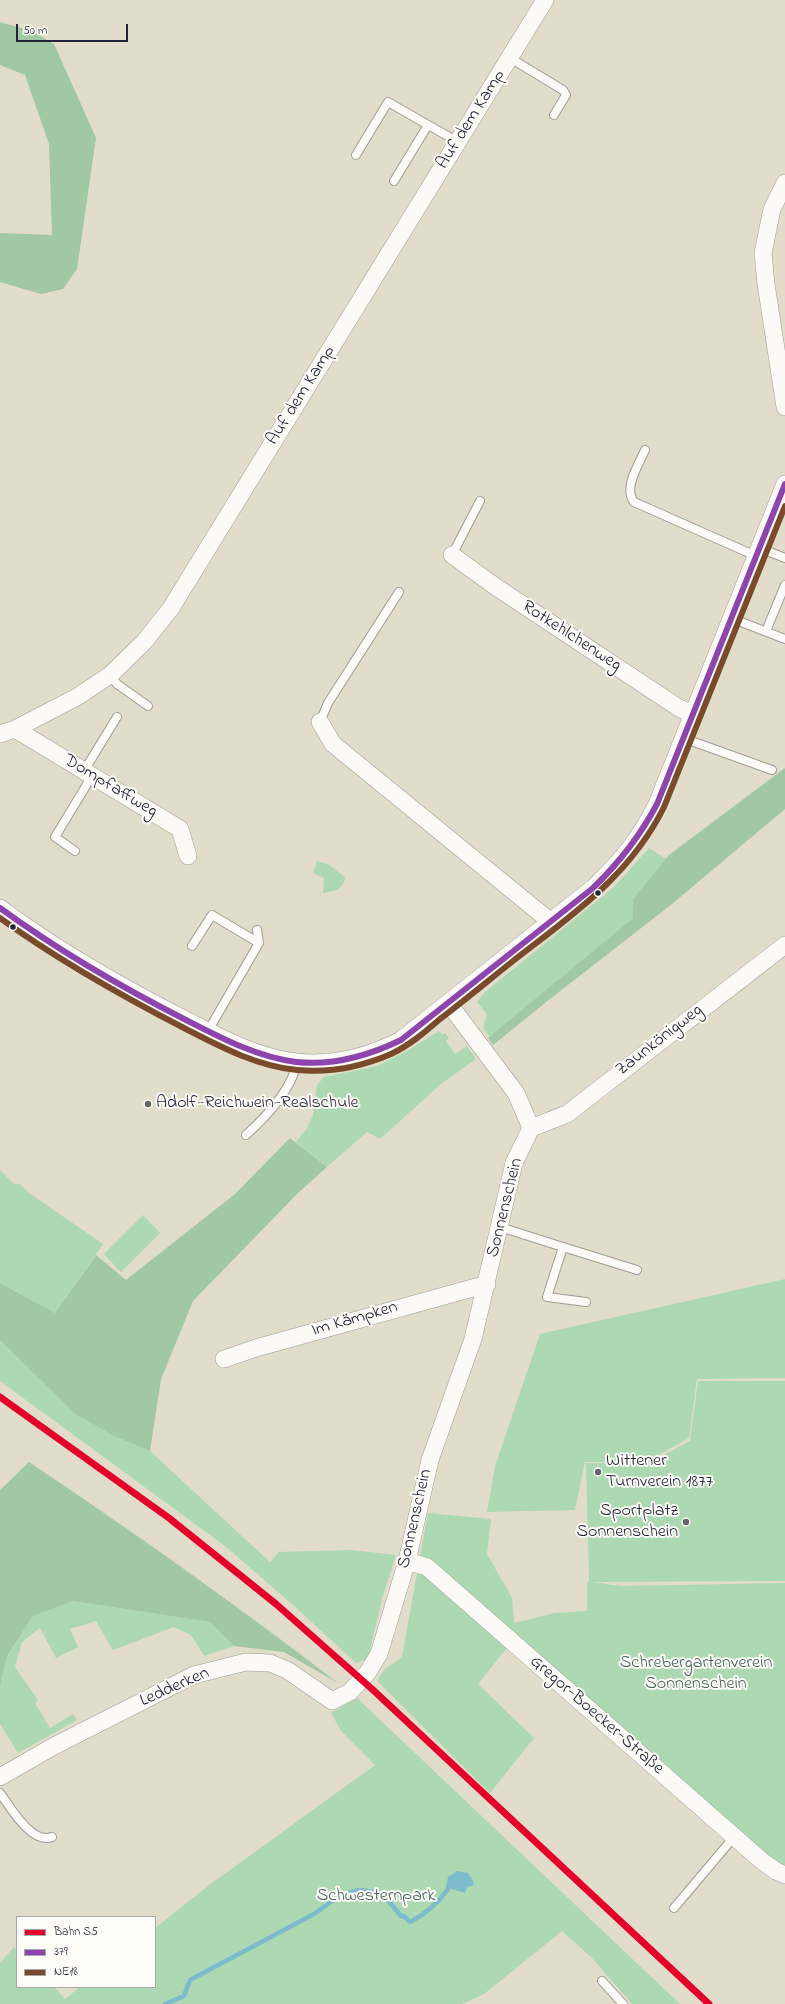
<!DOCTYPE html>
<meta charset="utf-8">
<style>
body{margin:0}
#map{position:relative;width:785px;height:2004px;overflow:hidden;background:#e2dccb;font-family:"Indie Flower",sans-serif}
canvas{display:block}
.legend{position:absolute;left:16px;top:1916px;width:140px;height:72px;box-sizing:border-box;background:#fdfcf7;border:1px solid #a5a5ac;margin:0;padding:5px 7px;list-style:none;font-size:12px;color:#22223b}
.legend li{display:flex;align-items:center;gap:8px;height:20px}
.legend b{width:20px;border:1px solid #a5a5ac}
.scale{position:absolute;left:16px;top:24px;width:112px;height:18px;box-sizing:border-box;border:2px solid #22223b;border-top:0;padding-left:5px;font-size:12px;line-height:14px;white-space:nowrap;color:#22223b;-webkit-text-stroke:3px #fdfcf7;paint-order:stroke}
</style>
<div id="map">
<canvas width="785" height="2004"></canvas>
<ul class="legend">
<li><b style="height:5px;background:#e4002b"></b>Bahn S5</li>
<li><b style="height:5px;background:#8e44ad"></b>379</li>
<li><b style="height:5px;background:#7a4b2a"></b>NE18</li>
</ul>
<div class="scale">50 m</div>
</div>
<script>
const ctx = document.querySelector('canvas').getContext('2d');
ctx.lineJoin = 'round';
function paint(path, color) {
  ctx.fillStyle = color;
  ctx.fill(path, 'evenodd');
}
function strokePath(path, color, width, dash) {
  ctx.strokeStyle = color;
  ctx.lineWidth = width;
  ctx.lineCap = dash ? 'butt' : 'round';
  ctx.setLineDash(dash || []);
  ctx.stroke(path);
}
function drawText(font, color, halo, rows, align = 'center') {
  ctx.font = font + ' "Indie Flower",sans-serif';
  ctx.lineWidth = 4;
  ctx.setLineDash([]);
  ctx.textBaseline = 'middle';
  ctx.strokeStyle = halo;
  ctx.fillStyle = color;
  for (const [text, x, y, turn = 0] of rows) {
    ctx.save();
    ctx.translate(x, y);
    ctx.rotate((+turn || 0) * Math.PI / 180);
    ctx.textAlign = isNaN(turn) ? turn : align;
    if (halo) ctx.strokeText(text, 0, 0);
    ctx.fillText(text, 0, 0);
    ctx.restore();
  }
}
paint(new Path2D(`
 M 649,848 L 666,859 L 633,899 L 633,918 L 490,1037 L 483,1028 L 487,1014 L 477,1002 L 484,993 L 614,887 Z
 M 317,861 L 329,865 L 345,877 C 343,890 335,891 323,893 L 324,878 L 313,873 Z
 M 439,1031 L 442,1035 L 445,1033 L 449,1038 L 446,1041 L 455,1054 L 467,1046 L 476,1059 L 441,1084 L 380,1139 L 367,1132 L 327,1167 L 296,1142 L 307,1128 L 313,1115 L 317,1085 L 324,1077 L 377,1066 L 407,1051 Z
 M 0,1170 L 14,1184 L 20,1184 L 29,1193 L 103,1244 L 55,1313 L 0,1283 Z
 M 143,1215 L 160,1233 L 121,1272 L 104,1254 Z
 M 785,1279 L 785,1378 L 697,1379 L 689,1438 L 646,1462 L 585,1462 L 575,1510 L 487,1512 L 495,1466 L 540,1334 Z
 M 0,1340 L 75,1414 L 114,1436 L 150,1451 L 270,1562 L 279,1552 L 351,1550 L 396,1555 L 382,1599 L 368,1659 L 356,1663 L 292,1604 L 225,1546 L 0,1381 Z
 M 698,1381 L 785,1381 L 785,1581 L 592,1582 L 621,1586 L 785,1583 L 785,1865 L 777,1864 L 521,1639 L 506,1649 L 478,1684 L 534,1738 L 490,1793 L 377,1681 L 384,1670 L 402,1657 L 428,1513 L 491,1519 L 487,1554 L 512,1598 L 514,1623 L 555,1613 L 587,1611 L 587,1583 L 589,1581 L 586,1463 L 646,1464 L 690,1441 Z
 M 73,1601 L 210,1622 L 234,1646 L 204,1656 L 191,1635 L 174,1627 L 113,1650 L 96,1621 L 70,1629 L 78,1647 L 56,1658 L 40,1628 L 22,1642 L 15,1667 L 38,1700 L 35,1703 L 50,1728 L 73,1714 L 77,1720 L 18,1753 L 0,1724 L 0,1686 L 7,1656 L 33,1616 Z
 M 357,1698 L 680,2004 L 632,2004 L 591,1957 L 562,1931 L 484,1994 L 462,2004 L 0,2004 L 0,1963 L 14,1947 L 17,1950 L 17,1987 L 54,1987 L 65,1999 L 80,1987 L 155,1987 L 155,1928 L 212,1883 L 375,1765 L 341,1731 L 331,1713 Z`), '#acd9b1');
paint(new Path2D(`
 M 0,22 L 32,31 L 54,44 L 96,138 L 77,269 L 63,289 L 41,294 L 0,282 L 0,233 L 52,235 L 49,144 L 25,75 L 0,65 Z
 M 785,768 L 785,809 L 672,904 L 550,999 L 493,1045 L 488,1038 L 633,918 L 633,899 L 669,855 Z
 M 290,1138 L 327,1167 L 298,1193 L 193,1301 L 161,1379 L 150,1451 L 114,1436 L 75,1414 L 0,1340 L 0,1283 L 55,1313 L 96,1255 L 126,1280 L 235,1194 Z
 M 29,1462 C 135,1533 238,1606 338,1683 L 284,1652 L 234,1646 L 210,1622 L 73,1601 L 33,1616 L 7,1656 L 0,1686 L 0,1490 Z`), '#9fc8a3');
paint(new Path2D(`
 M 457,1871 L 468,1873 L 472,1879 L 474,1885 L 467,1887 L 465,1893 L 446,1887 L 448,1877 Z`), '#7cbace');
strokePath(new Path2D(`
 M 165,2004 L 184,1996 L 190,1980 L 314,1914 L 339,1896 L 359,1890 L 382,1893 L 401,1916 L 404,1916 L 410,1922 C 426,1914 438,1903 448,1889`), '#7cbace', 4.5);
const service = new Path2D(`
 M 510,58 L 563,90 L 566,95 L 554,115
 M 356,155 L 388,102 L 458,142
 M 394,181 L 428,125
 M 645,450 C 639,464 623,488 634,502 L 756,556
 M 760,548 L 785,558
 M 452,555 L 480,501
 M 731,618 L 785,639
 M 766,631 L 785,585
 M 110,675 L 117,684 L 148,706
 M 320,722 L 328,703 L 399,592
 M 683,738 L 772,770
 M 84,771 L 117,717
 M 75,851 L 55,837 L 92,776
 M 192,946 L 212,915 L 259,943
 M 208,1031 L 259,943 L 257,930
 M 246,1135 C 267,1116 292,1090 297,1062
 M 500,1227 L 563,1247 L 547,1297 L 586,1302
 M 563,1247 L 637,1270
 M 0,1793 C 10,1807 32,1845 52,1837
 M 674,1908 L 734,1837
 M 602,1981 L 623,2004`);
const minor = new Path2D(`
 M 785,183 L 772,209 L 763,253 L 766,284 L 785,407
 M 452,555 L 496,587 L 679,708 L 692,714
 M 320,722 L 333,744 L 551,922
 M 15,729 L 180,829 L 188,856
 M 0,734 L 15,729 L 77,697 L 110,675 L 144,642 L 171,608 L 545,0
 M 0,908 C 56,950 116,984 178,1016 C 216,1035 253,1057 296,1062 C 334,1066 368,1057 401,1040 L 593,888 C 621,861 640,839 657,804 L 785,484
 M 531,1128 L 567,1114 L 785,945
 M 224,1359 L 256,1348 L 487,1284
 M 407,1561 L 427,1567 L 762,1861 L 776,1871 L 785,1875
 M 0,1777 L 54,1746 L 194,1675 L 246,1662 L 270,1663 L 287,1670 L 332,1701 L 350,1692 L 368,1672 L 379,1654 L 407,1561 L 430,1460 L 473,1339 L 514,1163 L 531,1128 L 516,1093 L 449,1004`);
strokePath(service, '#9f9c95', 10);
strokePath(minor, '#9f9c95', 18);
strokePath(service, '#fbfaf7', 8);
strokePath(minor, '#fbfaf7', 17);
strokePath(new Path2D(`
 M 0,908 C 59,951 121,987 186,1020 C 221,1038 257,1057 296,1062 C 333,1066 368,1056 401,1040 L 593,888 C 619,863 640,836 657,804 L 785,484`), '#8e44ad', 6);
strokePath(new Path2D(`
 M 0,918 C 58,960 120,995 184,1028 C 219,1046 256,1066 297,1070 C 329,1073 361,1067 391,1054 C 410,1045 425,1032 440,1019 C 465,1000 489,980 513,961 C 572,915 630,876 664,807 L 785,506`), '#7a4b2a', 6);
strokePath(new Path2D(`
 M 0,1397 L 169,1518 L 276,1604 L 372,1689 L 709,2004`), '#e4002b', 7);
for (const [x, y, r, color] of [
 [598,893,3.5,"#22223b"],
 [13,927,3.5,"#22223b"],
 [148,1104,4,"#65636d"],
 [598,1472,4,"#65636d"],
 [686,1522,4,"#65636d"]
]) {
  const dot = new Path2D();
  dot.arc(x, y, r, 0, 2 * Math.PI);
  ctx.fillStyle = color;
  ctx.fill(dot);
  strokePath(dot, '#fdfcf7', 1.5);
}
drawText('18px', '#22223b', '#fdfcf7', [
 ["Auf dem Kamp",472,120,-58],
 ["Auf dem Kamp",302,396,-58],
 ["Rotkehlchenweg",571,637,33],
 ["Dompfaffweg",110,787,31],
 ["Zaunkönigweg",660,1041,-38],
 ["Sonnenschein",506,1208,-76],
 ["Im Kämpken",355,1320,-16],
 ["Sonnenschein",416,1519,-77],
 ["Ledderken",175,1688,-24],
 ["Gregor-Boecker-Straße",596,1716,41]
]);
drawText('18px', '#22223b', '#fdfcf7', [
 ["Adolf-Reichwein-Realschule",156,1104],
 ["Wittener",606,1462],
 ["Turnverein 1877",606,1483],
 ["Sportplatz",678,1512,"right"],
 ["Sonnenschein",678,1533,"right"]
], 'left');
drawText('18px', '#43615d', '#fdfcf7', [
 ["Schrebergartenverein",696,1664],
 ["Sonnenschein",696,1685],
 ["Schwesternpark",376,1897]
]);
</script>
